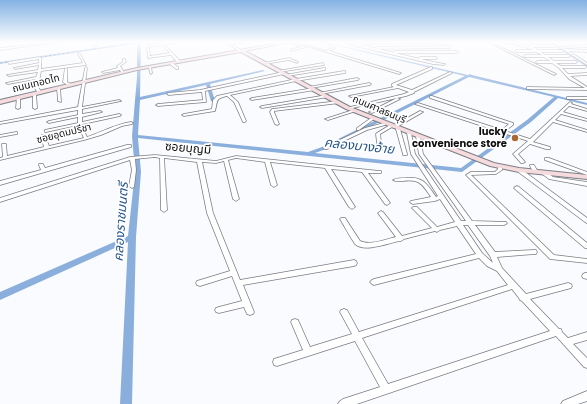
<!DOCTYPE html>
<meta charset="utf-8">
<style>
body{margin:0}
canvas{display:block;background:#fafbfe}
</style>
<canvas width="587" height="404"></canvas>
<script>
const ctx = document.querySelector('canvas').getContext('2d');
ctx.lineJoin = 'round';
function paint(path, color) {
  ctx.fillStyle = color;
  ctx.fill(path, 'evenodd');
}
function strokePath(path, color, width, dash) {
  ctx.strokeStyle = color;
  ctx.lineWidth = width;
  ctx.lineCap = dash ? 'butt' : 'round';
  ctx.setLineDash(dash || []);
  ctx.stroke(path);
}
function drawText(font, color, halo, rows, align = 'center') {
  ctx.font = font + ' Poppins,"Noto Sans Thai",sans-serif';
  ctx.lineWidth = 3.5;
  ctx.setLineDash([]);
  ctx.textBaseline = 'middle';
  ctx.strokeStyle = halo;
  ctx.fillStyle = color;
  for (const [text, x, y, turn = 0] of rows) {
    ctx.save();
    ctx.translate(x, y);
    ctx.rotate((+turn || 0) * Math.PI / 180);
    ctx.textAlign = isNaN(turn) ? turn : align;
    if (halo) ctx.strokeText(text, 0, 0);
    ctx.fillText(text, 0, 0);
    ctx.restore();
  }
}
paint(new Path2D(`
 M 136,42 L 147,42 L 0,64 L 0,62 Z`), '#8bafdc');
paint(new Path2D(`
 M 137,42 L 141,42 L 140,97 L 263,70 L 265,71 L 210,84 L 215,101 L 213,102 L 211,101 L 206,85 L 140,100 L 138,135 L 308,152 L 322,147 L 465,76 L 326,43 L 325,42 L 468,75 L 470,74 L 472,75 L 587,103 L 587,105 L 558,98 L 531,122 L 462,172 L 138,138 L 141,172 L 136,237 L 132,404 L 120,404 L 128,242 L 0,300 L 0,292 L 128,236 L 135,172 L 132,136 L 137,77 ZM 469,77 L 554,97 L 527,120 L 461,168 L 315,153 L 326,149 Z
 M 548,42 L 551,42 L 587,64 L 587,67 Z`), '#8bafdc');
strokePath(new Path2D(`
 M 0,63 L 141,42`), '#26568e', 1, [2.5, 2]);
const street = new Path2D(`
 M 56,42 L 60,42 L 0,50 L 0,48 Z
 M 93,42 L 95,42 L 96,46 L 94,46 Z
 M 161,42 L 175,42 L 174,43 L 164,44 L 180,61 L 180,63 L 178,63 L 171,55 L 148,58 L 147,45 L 161,43 ZM 162,45 L 170,53 L 150,56 L 149,47 Z
 M 225,42 L 242,42 L 241,43 L 231,44 L 243,51 L 241,52 Z
 M 288,42 L 290,42 L 306,47 L 291,51 L 291,49 L 302,47 Z
 M 293,42 L 295,42 L 326,51 L 332,48 L 329,45 L 331,44 L 335,48 L 329,51 L 401,73 L 399,74 Z
 M 349,42 L 360,45 L 360,46 L 359,47 L 348,44 Z
 M 354,42 L 356,42 L 359,43 L 443,42 L 442,43 L 360,44 L 366,46 L 433,62 L 445,64 L 444,65 L 433,64 L 364,48 Z
 M 488,42 L 490,42 L 556,74 L 554,75 Z
 M 496,42 L 513,42 L 536,48 L 538,50 L 563,50 L 562,52 L 541,52 L 545,55 L 569,55 L 570,56 L 569,57 L 548,57 L 554,61 L 576,61 L 577,62 L 576,63 L 556,63 L 561,66 L 586,66 L 586,67 L 585,68 L 562,68 L 568,74 L 587,73 L 587,75 L 570,76 L 587,87 L 587,90 L 527,89 L 527,87 L 528,87 L 585,88 L 569,79 L 559,68 L 552,63 L 537,63 L 536,62 L 537,61 L 550,61 L 544,57 L 525,57 L 524,56 L 525,55 L 542,55 L 537,52 L 516,52 L 515,51 L 516,50 L 535,50 L 534,50 L 513,44 Z
 M 518,42 L 545,42 L 544,43 Z
 M 531,45 L 555,45 L 556,46 L 555,47 L 530,47 Z
 M 587,45 L 587,47 L 564,48 L 566,49 L 587,50 L 587,52 L 569,51 L 587,63 L 587,65 L 560,47 Z
 M 449,46 L 450,48 L 376,49 L 375,48 L 376,47 Z
 M 395,51 L 457,51 L 458,52 L 457,53 L 394,53 Z
 M 79,53 L 80,54 L 86,65 L 41,71 L 38,87 L 42,93 L 41,94 L 39,94 L 34,87 L 36,79 L 8,84 L 6,83 L 36,77 L 38,72 L 9,76 L 7,75 L 38,70 L 39,65 L 15,69 L 14,68 L 39,63 L 39,59 L 9,64 L 8,62 L 40,57 L 41,58 L 41,69 L 83,63 L 78,54 Z
 M 420,57 L 436,57 L 437,58 L 436,59 L 419,59 Z
 M 289,58 L 298,62 L 297,63 L 289,60 L 265,64 L 264,63 Z
 M 123,59 L 125,59 L 126,62 L 120,66 L 124,72 L 124,73 L 122,73 L 120,70 L 103,73 L 102,72 L 118,68 L 117,66 L 123,62 Z
 M 171,62 L 178,67 L 178,69 L 176,69 L 170,64 Z
 M 323,63 L 324,65 L 279,72 L 278,71 Z
 M 150,66 L 151,67 L 152,73 L 151,74 L 150,73 L 149,67 Z
 M 86,67 L 87,68 L 82,107 L 119,100 L 121,101 L 82,109 L 82,114 L 100,111 L 102,112 L 82,117 L 82,122 L 119,114 L 121,115 L 120,116 L 46,132 L 45,132 L 45,130 L 78,123 L 78,117 L 49,123 L 47,122 L 49,121 L 78,115 L 78,110 L 0,124 L 0,122 L 78,107 L 85,68 Z
 M 431,67 L 432,67 L 432,69 L 396,85 L 412,90 L 450,72 L 452,73 L 414,92 L 414,93 L 406,96 L 348,109 L 346,108 L 404,94 L 409,92 L 398,88 L 351,97 L 349,96 L 394,87 L 392,86 L 392,84 Z
 M 65,68 L 67,69 L 67,82 L 71,84 L 71,86 L 69,86 L 63,82 Z
 M 324,68 L 325,68 L 325,70 L 287,76 L 285,75 Z
 M 344,71 L 345,71 L 345,73 L 296,81 L 230,95 L 238,102 L 246,121 L 245,122 L 243,122 L 234,102 L 227,96 C 215,99 218,100 215,111 L 184,116 L 182,115 L 184,114 L 212,109 L 213,100 L 217,96 L 296,79 Z
 M 283,72 L 284,72 L 284,74 L 205,91 L 206,102 L 158,106 L 156,105 L 158,104 L 203,100 L 202,92 L 169,95 L 167,94 L 168,93 L 200,90 Z
 M 357,78 L 359,79 L 358,80 L 311,88 L 309,87 Z
 M 369,83 L 371,84 L 370,85 L 321,94 L 319,93 Z
 M 57,87 L 60,88 L 61,102 L 58,101 Z
 M 314,88 L 316,89 L 315,90 L 252,100 L 250,99 L 252,98 Z
 M 33,93 L 36,94 L 37,108 L 35,109 L 33,108 Z
 M 327,95 L 328,95 L 328,97 L 262,108 L 260,107 L 262,106 Z
 M 430,96 L 432,96 L 513,123 L 513,125 L 505,131 L 530,139 L 570,102 L 572,103 L 571,104 L 587,109 L 587,111 L 569,106 L 563,112 L 587,119 L 587,121 L 561,114 L 555,120 L 587,130 L 587,132 L 553,122 L 533,142 L 550,147 L 550,149 L 546,149 L 530,144 L 518,154 L 525,162 L 523,163 L 521,163 L 513,154 L 528,141 L 415,104 L 418,103 L 502,130 L 509,124 L 430,98 Z
 M 17,97 L 20,98 L 20,108 L 18,109 L 16,108 Z
 M 567,97 L 587,97 L 587,99 L 567,99 Z
 M 397,98 L 400,99 L 372,113 L 369,112 Z
 M 338,101 L 340,102 L 339,103 L 274,111 L 274,112 L 279,124 L 277,125 L 275,124 L 270,112 L 272,109 L 273,109 Z
 M 353,110 L 356,111 L 328,120 L 325,119 Z
 M 420,111 L 423,112 L 395,128 L 392,127 L 380,134 L 382,150 L 380,151 L 378,151 L 376,134 L 377,133 L 390,125 L 393,126 Z
 M 371,118 L 374,119 L 359,130 L 357,130 L 357,128 Z
 M 131,122 L 133,123 L 132,124 L 122,126 L 101,135 L 84,140 L 0,160 L 0,158 L 3,157 L 2,144 L 6,144 L 6,145 L 7,156 L 44,147 L 41,136 L 42,135 L 43,135 L 45,136 L 49,146 L 84,138 L 79,128 L 80,127 L 82,127 L 87,137 C 102,132 116,124 131,122 Z
 M 384,123 L 386,124 L 385,125 L 367,130 L 327,149 L 325,149 L 323,148 L 365,128 Z
 M 397,128 L 398,128 L 400,129 L 407,154 L 407,155 L 403,155 L 403,154 L 396,129 Z
 M 16,132 L 17,132 L 17,134 L 0,137 L 0,135 Z
 M 408,132 L 410,132 L 411,133 L 415,154 L 461,221 L 466,221 L 419,154 L 416,136 L 417,135 L 418,135 L 420,136 L 423,154 L 472,221 L 506,222 L 507,223 L 506,224 L 504,225 L 475,225 L 495,252 L 534,250 L 536,250 L 537,252 L 536,254 L 534,254 L 497,257 L 502,268 L 526,294 L 568,283 L 571,284 L 572,286 L 571,288 L 530,299 L 559,329 L 561,329 L 562,332 L 568,338 L 587,332 L 587,340 L 573,344 L 587,358 L 587,368 L 584,367 L 556,336 L 357,404 L 338,404 L 340,401 L 343,399 L 380,387 L 355,341 L 277,366 L 274,365 L 273,362 L 274,359 L 303,350 L 291,322 L 292,320 L 295,319 L 298,320 L 310,347 L 352,334 L 340,312 L 341,310 L 344,309 L 347,310 L 359,332 L 508,285 L 497,271 L 487,266 L 479,258 L 374,285 L 372,284 L 370,282 L 372,280 L 374,279 L 476,254 L 457,226 L 440,230 L 437,232 L 435,231 L 404,239 L 401,241 L 399,241 C 389,243 364,253 355,244 C 350,237 345,227 340,219 L 341,218 L 345,218 L 360,241 C 370,246 386,239 396,237 L 378,213 L 381,211 L 383,212 L 402,236 L 432,228 L 412,208 L 413,207 L 417,207 L 437,227 L 455,222 L 440,199 L 435,201 L 413,204 L 411,203 L 410,202 L 411,201 L 431,197 C 422,184 420,179 403,181 C 399,181 397,182 393,180 C 397,178 401,178 406,178 C 423,176 427,184 436,197 L 438,196 L 411,154 L 407,133 ZM 463,225 L 468,225 L 490,256 L 493,263 L 482,253 ZM 512,289 L 519,298 L 520,300 L 522,301 L 550,331 L 388,384 L 362,338 Z
 M 127,145 L 131,145 L 131,147 L 0,185 L 0,181 L 41,170 L 39,165 L 39,164 L 43,164 L 45,168 Z
 M 155,155 L 216,161 L 236,156 L 379,171 L 381,171 L 381,173 L 368,173 L 390,203 L 387,205 L 385,204 L 362,172 L 331,169 L 355,207 L 352,209 L 349,207 L 325,168 L 270,162 L 277,185 L 274,187 L 271,185 L 265,162 L 236,158 L 228,160 L 239,199 L 236,201 L 233,199 L 224,161 L 216,163 L 202,162 L 213,213 L 240,280 L 354,260 L 356,261 L 357,263 L 356,265 L 354,266 L 243,285 L 254,312 L 253,314 L 250,315 L 247,314 L 244,307 L 219,313 L 216,312 L 215,310 L 216,308 L 219,307 L 242,301 L 232,276 L 200,286 L 197,285 L 196,283 L 197,281 L 230,271 L 207,213 L 197,162 L 164,158 L 167,210 L 164,212 L 161,210 L 160,158 L 155,157 L 135,159 L 136,170 L 134,187 L 132,188 L 129,186 L 132,170 L 130,160 L 0,202 L 0,198 L 130,157 Z
 M 545,158 L 549,158 L 587,172 L 587,175 L 545,160 Z
 M 530,165 L 534,165 L 538,172 L 538,173 L 534,173 L 530,166 Z
 M 498,166 L 502,166 L 502,170 L 496,174 L 471,175 L 554,255 L 587,259 L 587,263 L 550,259 L 466,175 L 471,172 L 495,172 L 498,169 Z
 M 517,169 L 521,169 L 587,218 L 587,223 L 585,222 L 517,171 Z
 M 541,171 L 545,171 L 553,177 L 587,182 L 587,186 L 549,179 L 541,173 Z
 M 517,186 L 519,187 L 587,243 L 587,248 L 585,248 L 515,189 L 514,188 L 515,187 Z
 M 585,273 L 587,273 L 587,279 L 583,278 L 582,276 L 583,274 Z
 M 587,391 L 587,401 L 578,404 L 561,404 L 563,401 Z`);
const secondary = new Path2D(`
 M 285,42 L 291,42 L 245,51 L 350,107 L 494,163 L 519,168 L 587,175 L 587,179 L 519,172 L 490,166 L 346,109 L 241,52 L 137,70 L 0,104 L 0,100 L 137,68 Z`);
strokePath(street, '#7c7e85', 1.5);
strokePath(secondary, '#7c7e85', 2);
paint(street, '#fff');
paint(secondary, '#f6dbde');
const sky = ctx.createLinearGradient(0, 0, 0, 98);
sky.addColorStop(0, '#83b2e3');
sky.addColorStop(0.43, '#fdfdff');
sky.addColorStop(1, '#fdfdff00');
ctx.fillStyle = sky;
ctx.fillRect(0, 0, 587, 98);
for (const [x, y, r, color] of [
 [515,138,4,"#aa6934"]
]) {
  const dot = new Path2D();
  dot.arc(x, y, r, 0, 2 * Math.PI);
  ctx.fillStyle = color;
  ctx.fill(dot);
  strokePath(dot, '#fff', 1.5);
}
drawText('10px', '#0e0e11', '#fff', [
 ["ถนนเทอดไท",36,84,-14],
 ["ถนนศาลธนบุรี",379,110,23],
 ["ซอยอุดมปรีชา",64,134,-14]
]);
drawText('bold 10px', '#0e0e11', '#fff', [
 ["lucky",507,132],
 ["convenience store",507,144]
], 'right');
drawText('12px', '#0e0e11', '#fff', [
 ["ซอยบุญมี",188,149,5]
]);
drawText('italic 13px', '#26568e', '#fff', [
 ["คลองบางอ้าย",359,147,6],
 ["คลองราชมนตรี",122,222,-86]
]);
</script>
